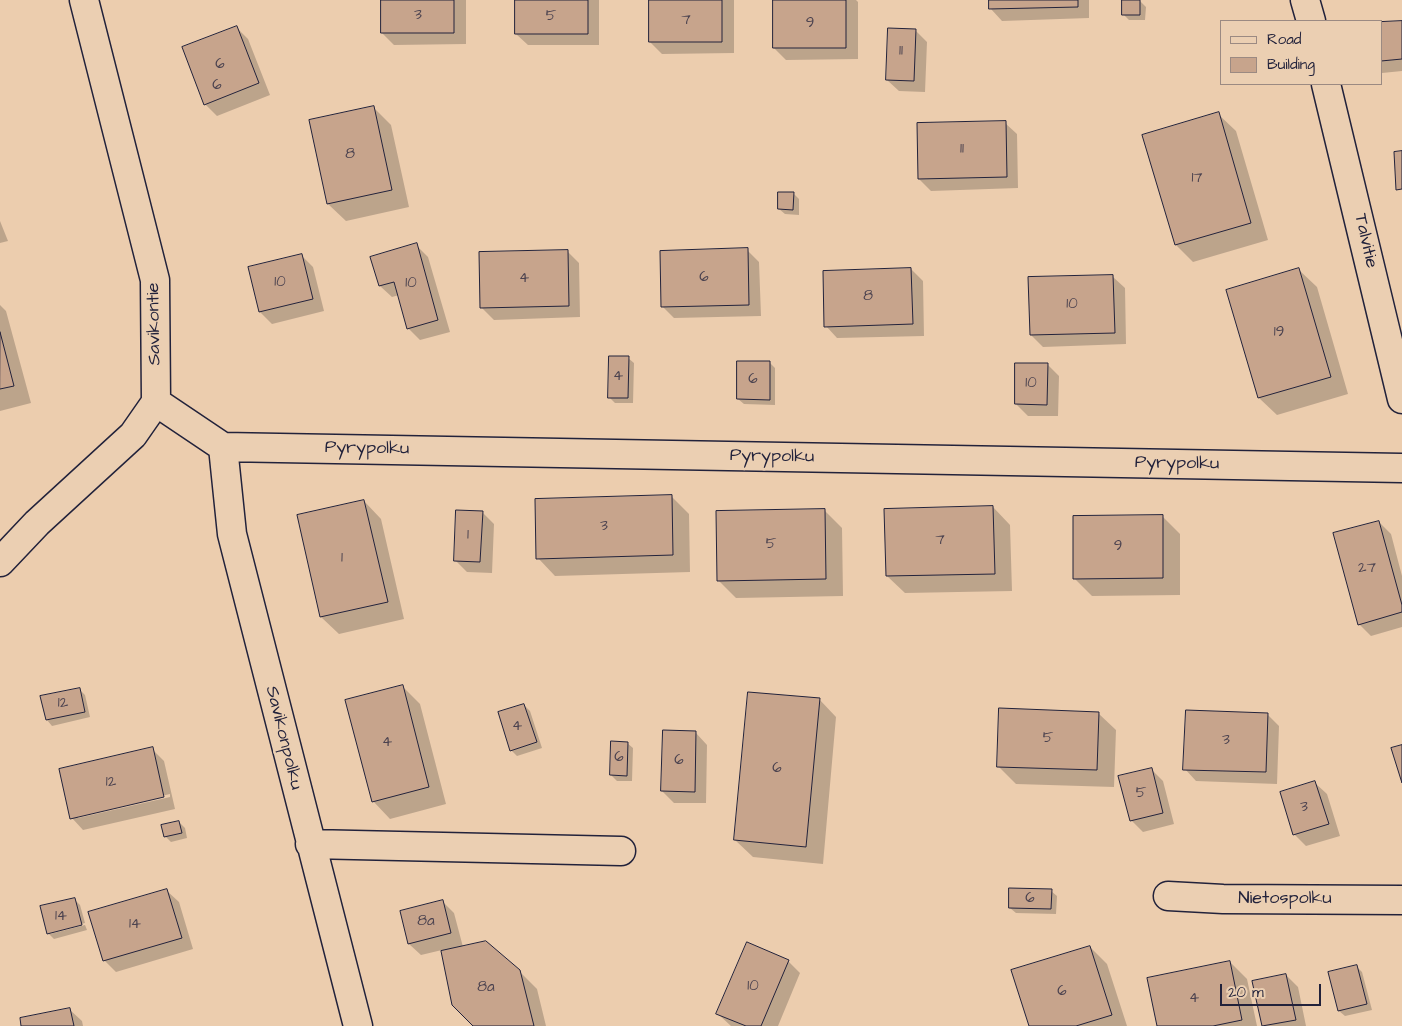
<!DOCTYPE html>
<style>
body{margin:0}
#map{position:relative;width:1402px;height:1026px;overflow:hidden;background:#eccdae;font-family:"Architects Daughter",sans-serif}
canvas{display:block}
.legend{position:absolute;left:1220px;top:20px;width:162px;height:65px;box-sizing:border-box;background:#ebcfb2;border:1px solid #9b8a82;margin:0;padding:6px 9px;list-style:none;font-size:15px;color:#22223b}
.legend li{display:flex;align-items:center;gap:10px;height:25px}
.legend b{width:25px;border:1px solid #9b8a82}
.scale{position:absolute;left:1220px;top:984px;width:101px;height:22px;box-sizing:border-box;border:2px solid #22223b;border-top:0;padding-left:6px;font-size:15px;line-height:18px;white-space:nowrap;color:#22223b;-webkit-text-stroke:4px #ebcfb2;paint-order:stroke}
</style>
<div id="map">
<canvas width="1402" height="1026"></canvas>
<ul class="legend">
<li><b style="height:6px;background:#ebcfb2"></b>Road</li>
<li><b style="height:14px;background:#c7a48c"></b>Building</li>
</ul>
<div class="scale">20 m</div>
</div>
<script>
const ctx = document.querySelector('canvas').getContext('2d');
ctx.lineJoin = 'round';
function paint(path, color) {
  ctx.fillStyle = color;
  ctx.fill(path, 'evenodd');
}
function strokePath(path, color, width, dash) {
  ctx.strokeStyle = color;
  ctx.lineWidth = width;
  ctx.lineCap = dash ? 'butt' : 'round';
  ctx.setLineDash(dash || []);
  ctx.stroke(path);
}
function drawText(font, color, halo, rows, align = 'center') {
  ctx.font = font + ' "Architects Daughter",sans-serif';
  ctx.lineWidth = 5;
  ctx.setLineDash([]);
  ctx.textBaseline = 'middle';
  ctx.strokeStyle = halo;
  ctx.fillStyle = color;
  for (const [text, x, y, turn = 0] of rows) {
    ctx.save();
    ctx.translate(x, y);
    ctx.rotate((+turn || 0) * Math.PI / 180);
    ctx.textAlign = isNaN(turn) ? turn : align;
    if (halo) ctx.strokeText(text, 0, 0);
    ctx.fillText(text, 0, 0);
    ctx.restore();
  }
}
paint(new Path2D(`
 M 382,0 L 466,0 L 466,44 L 394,45 L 382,33 Z
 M 516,0 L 599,0 L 599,45 L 528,45 L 516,34 Z
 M 650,0 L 734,0 L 734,53 L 662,54 L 650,42 Z
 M 774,0 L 856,0 L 858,2 L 858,59 L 786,60 L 774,48 Z
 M 990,0 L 1089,0 L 1089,18 L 1002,21 L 991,9 Z
 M 1140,1 L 1146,7 L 1145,20 L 1129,20 L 1123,14 Z
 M 1402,22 L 1402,71 L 1382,73 L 1381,71 L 1381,23 Z
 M 236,27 L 248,39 L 270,95 L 217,116 L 205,104 Z
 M 915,30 L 927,42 L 925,92 L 899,91 L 887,80 Z
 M 373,107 L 391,125 L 409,207 L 346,221 L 328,204 Z
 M 1218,114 L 1236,131 L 1268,240 L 1193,262 L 1176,245 L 1144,136 Z
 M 1005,123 L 1017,134 L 1018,188 L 931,191 L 919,179 Z
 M 793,193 L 799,199 L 799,215 L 785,214 L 779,209 Z
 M 0,221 L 8,241 L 0,243 Z
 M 416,245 L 428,257 L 450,332 L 420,340 L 408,328 L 399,295 L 392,297 L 380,286 Z
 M 747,250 L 759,262 L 761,316 L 674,318 L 662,306 Z
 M 567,251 L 579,263 L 580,317 L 494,320 L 482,308 Z
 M 301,255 L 313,267 L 324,311 L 272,324 L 260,312 Z
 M 911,269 L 923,281 L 924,336 L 837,338 L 826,326 Z
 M 1299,270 L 1317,287 L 1348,394 L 1277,415 L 1259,398 L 1228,291 Z
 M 1113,277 L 1125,288 L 1126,344 L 1043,347 L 1031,335 Z
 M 0,305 L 6,311 L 31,403 L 0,411 Z
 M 628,358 L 634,363 L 633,403 L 615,403 L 609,397 Z
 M 770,363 L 775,368 L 775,405 L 744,404 L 738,399 Z
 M 1047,364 L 1059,376 L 1058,416 L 1028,416 L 1016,404 Z
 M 671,496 L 689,514 L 690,572 L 555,576 L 538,558 Z
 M 364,501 L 381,519 L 404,619 L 339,634 L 321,617 Z
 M 993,507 L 1010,525 L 1012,591 L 905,593 L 887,576 Z
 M 824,510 L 842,528 L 843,596 L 736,598 L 718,580 Z
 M 482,512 L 494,524 L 492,573 L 467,572 L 455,560 Z
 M 1162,516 L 1180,534 L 1180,595 L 1092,596 L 1074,578 Z
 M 1379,522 L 1391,534 L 1402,576 L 1402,627 L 1371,636 L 1359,624 Z
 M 403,687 L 420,704 L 446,804 L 390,819 L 373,801 Z
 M 79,689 L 85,695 L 90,717 L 52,726 L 47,720 Z
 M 819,699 L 836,717 L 823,864 L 753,857 L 735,840 Z
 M 524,705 L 530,711 L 542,748 L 517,756 L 511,750 Z
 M 1098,713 L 1116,730 L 1114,787 L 1016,784 L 998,766 Z
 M 1267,714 L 1279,726 L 1277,784 L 1196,781 L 1185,769 Z
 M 696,733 L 707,745 L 706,803 L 674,803 L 662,791 Z
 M 627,743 L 633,748 L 632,781 L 617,781 L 611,775 Z
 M 152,749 L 164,761 L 175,809 L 83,830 L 72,818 ZM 170,794 L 170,797 L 78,818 L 78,815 Z
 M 1151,769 L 1163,781 L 1174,824 L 1143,832 L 1131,820 Z
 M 1315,783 L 1327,794 L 1340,836 L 1306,846 L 1294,834 Z
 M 179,822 L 185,828 L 187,838 L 171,842 L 165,836 Z
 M 167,891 L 179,902 L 193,949 L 116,972 L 104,960 Z
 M 1051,891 L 1057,896 L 1056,914 L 1016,913 L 1010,908 Z
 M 74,899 L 80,905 L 85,923 L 50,932 L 50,934 L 85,925 L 87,930 L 54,939 L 48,933 Z
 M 442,901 L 454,913 L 463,947 L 519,971 L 537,989 L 546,1026 L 475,1026 L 454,1004 L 442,950 L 421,955 L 409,944 Z
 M 1090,947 L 1107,964 L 1127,1026 L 1030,1026 Z
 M 788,961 L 800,973 L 778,1026 L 731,1026 L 718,1014 Z
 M 1230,962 L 1247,979 L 1257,1026 L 1158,1026 Z
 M 1356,966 L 1362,972 L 1372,1010 L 1345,1016 L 1339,1011 Z
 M 1286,975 L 1298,987 L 1306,1026 L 1263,1026 L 1254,982 Z
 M 70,1010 L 82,1021 L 83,1026 L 22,1026 Z`), '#0003');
const building = new Path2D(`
 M 381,0 L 454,0 L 454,33 L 381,33 Z
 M 515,0 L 588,0 L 588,34 L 515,34 Z
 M 649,0 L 722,0 L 722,42 L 649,42 Z
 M 773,0 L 846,0 L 846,48 L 773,48 Z
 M 989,0 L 1078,0 L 1078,7 L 989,9 Z
 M 1122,0 L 1140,0 L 1140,15 L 1122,15 Z
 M 1402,21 L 1402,59 L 1381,61 L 1381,22 Z
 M 237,26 L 259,83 L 204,105 L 182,47 Z
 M 888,28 L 916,29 L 914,81 L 886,80 Z
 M 374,106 L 392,190 L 327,204 L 309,120 Z
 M 1219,112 L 1251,223 L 1175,245 L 1142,135 Z
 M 1006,121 L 1007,177 L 918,179 L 917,123 Z
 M 1402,151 L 1402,189 L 1396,190 L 1394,152 Z
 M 778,192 L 794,192 L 793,210 L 778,209 Z
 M 417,243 L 438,320 L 407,329 L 394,282 L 379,286 L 370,257 Z
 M 748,248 L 749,305 L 661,307 L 660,251 Z
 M 568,250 L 569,306 L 480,308 L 479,252 Z
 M 302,254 L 313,299 L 259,312 L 248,267 Z
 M 911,268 L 913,324 L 824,327 L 823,271 Z
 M 1299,268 L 1331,377 L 1258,398 L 1226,290 Z
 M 1113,275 L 1115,333 L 1030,335 L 1028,277 Z
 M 0,332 L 14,386 L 0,389 Z
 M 609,356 L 629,356 L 628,398 L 608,398 Z
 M 737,361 L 770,361 L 770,400 L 737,399 Z
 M 1015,363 L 1048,363 L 1047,405 L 1015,404 Z
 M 672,495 L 673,555 L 536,559 L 535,499 Z
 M 364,500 L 388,602 L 320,617 L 297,515 Z
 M 993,506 L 995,574 L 886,576 L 884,509 Z
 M 825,509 L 826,579 L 717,581 L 716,511 Z
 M 456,510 L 483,511 L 480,562 L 454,561 Z
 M 1163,515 L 1163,578 L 1073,579 L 1073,516 Z
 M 1379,521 L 1402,605 L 1402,612 L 1358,625 L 1333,533 Z
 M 403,685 L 429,787 L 372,802 L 345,700 Z
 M 80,688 L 85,712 L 46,720 L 40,696 Z
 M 748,692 L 820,698 L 806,847 L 734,840 Z
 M 524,704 L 537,742 L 510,751 L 498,712 Z
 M 999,708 L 1099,712 L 1097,770 L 997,767 Z
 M 1186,710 L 1268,713 L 1266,772 L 1183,770 Z
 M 663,730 L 696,731 L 695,792 L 661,791 Z
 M 611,741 L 628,742 L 627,776 L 610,775 Z
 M 1402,745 L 1402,783 L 1391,748 Z
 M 153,747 L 164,797 L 70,819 L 59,769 Z
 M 1152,768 L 1163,813 L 1130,821 L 1118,776 Z
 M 1315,781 L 1329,824 L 1293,835 L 1280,792 Z
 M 179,821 L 182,833 L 164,837 L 161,825 Z
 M 1009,888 L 1052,889 L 1051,909 L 1009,908 Z
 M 167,889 L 182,938 L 103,961 L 88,912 Z
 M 75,898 L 82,925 L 47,934 L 40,906 Z
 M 443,900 L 451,933 L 408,944 L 400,911 Z
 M 486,941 L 520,970 L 534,1026 L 473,1026 L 452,1005 L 441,951 Z
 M 747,942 L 789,960 L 761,1026 L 746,1026 L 716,1014 Z
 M 1090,946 L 1112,1015 L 1076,1026 L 1029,1026 L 1011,970 Z
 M 1230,961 L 1242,1020 L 1213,1026 L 1157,1026 L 1147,978 Z
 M 1357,965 L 1367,1004 L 1338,1011 L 1328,972 Z
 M 1286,974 L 1296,1020 L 1262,1026 L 1252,981 Z
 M 70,1008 L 74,1026 L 21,1026 L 20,1018 Z`);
paint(building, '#c7a48c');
strokePath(building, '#22223b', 1);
const minor = new Path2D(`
 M 1305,0 L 1311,21
 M 1326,84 L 1402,399
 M 156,402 L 223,447 L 1402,468
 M 223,447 L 232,534 L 358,1026
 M 0,562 L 37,523 L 133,435 L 156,402 L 155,280 L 84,0
 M 310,844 L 621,851
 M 1168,896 L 1223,899 L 1402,900`);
strokePath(minor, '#22223b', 31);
strokePath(minor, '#ebcfb2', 28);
drawText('15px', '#4b424f', null, [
 ["3",418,16],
 ["5",551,17],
 ["7",686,21],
 ["9",810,24],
 ["11",901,52],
 ["6",220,65],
 ["6",217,86],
 ["11",962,150],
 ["8",350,155],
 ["17",1197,179],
 ["6",704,278],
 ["4",524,279],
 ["10",280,283],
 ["10",411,284],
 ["8",868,297],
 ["10",1072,305],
 ["19",1279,333],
 ["4",618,377],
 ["6",753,380],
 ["10",1031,384],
 ["3",604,527],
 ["1",468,536],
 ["7",940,541],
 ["5",771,545],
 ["9",1118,547],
 ["1",342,559],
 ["27",1367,569],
 ["12",63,704],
 ["4",517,727],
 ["5",1048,739],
 ["3",1226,741],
 ["4",387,743],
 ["6",619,758],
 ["6",679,761],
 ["6",777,769],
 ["12",111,783],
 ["5",1141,794],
 ["3",1304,808],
 ["6",1030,899],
 ["14",61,917],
 ["8a",426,922],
 ["14",135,925],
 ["10",753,987],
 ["8a",486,988],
 ["6",1062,992],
 ["4",1194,999]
]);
drawText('18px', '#22223b', '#ebcfb2', [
 ["Talvitie",1365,241,77],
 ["Savikontie",155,324,-91],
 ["Pyrypolku",367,449,1],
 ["Pyrypolku",772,457,1],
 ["Pyrypolku",1177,464,1],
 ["Savikonpolku",283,738,76],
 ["Nietospolku",1285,899]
]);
</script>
